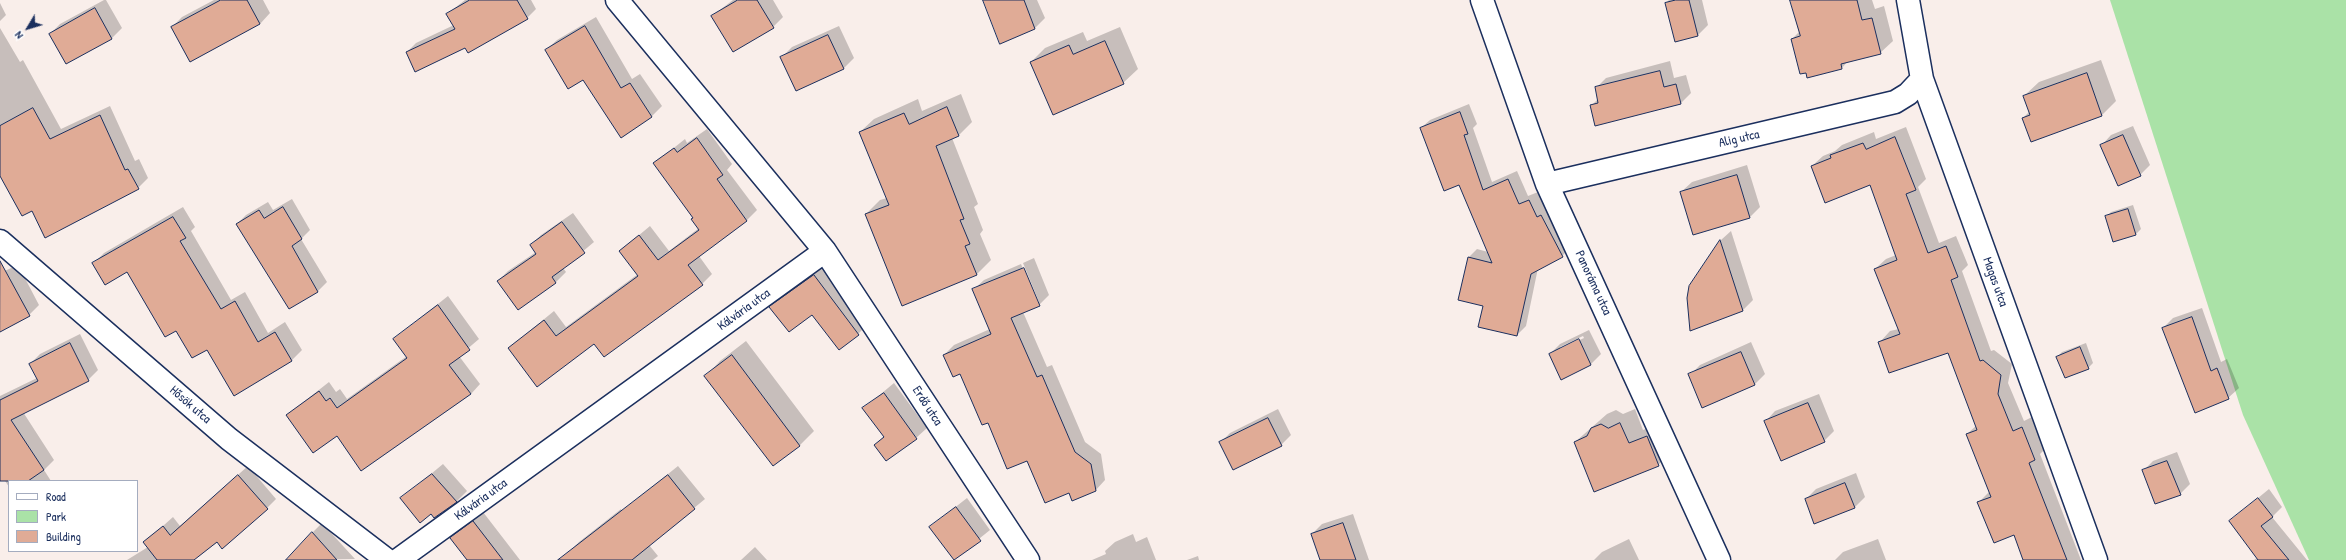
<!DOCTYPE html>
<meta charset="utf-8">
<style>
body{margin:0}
#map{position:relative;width:2346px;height:560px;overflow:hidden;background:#f9eeea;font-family:"Patrick Hand",sans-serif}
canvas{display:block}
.legend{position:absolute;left:8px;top:480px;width:130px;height:72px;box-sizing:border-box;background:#fff;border:1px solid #a4acbf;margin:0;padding:5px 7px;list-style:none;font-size:12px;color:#1b2f5e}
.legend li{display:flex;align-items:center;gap:8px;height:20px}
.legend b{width:20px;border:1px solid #a4acbf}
.north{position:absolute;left:8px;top:8px;width:40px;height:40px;-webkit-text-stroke:3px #fff;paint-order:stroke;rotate:232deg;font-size:11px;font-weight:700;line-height:16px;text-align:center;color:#1b2f5e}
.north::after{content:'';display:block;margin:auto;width:14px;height:18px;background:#1b2f5e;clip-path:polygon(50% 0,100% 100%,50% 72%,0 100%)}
</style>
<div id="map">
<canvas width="2346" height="560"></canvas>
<ul class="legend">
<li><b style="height:5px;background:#fff"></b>Road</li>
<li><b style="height:11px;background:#aae2a7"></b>Park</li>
<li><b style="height:11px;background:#e0ab96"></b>Building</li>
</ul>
<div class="north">N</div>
</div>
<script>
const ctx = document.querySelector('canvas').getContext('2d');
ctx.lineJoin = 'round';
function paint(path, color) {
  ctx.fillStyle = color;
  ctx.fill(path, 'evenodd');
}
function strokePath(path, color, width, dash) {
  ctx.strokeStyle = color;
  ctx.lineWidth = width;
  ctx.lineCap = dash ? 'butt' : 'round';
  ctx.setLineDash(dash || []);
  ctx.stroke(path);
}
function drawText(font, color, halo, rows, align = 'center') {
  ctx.font = font + ' "Patrick Hand",sans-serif';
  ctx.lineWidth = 3.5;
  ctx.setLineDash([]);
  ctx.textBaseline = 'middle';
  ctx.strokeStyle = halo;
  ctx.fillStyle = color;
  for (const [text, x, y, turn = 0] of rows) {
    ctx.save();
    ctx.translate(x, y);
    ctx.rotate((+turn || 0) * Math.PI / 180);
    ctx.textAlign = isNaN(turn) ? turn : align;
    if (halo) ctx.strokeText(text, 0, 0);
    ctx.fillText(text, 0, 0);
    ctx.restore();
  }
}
paint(new Path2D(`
 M 2110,0 L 2346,0 L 2346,560 L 2309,560 L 2243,415 Z`), '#aae2a7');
paint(new Path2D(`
 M 104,0 L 106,0 L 122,28 L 112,38 L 66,63 L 50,34 L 60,24 Z
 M 214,0 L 263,0 L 270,13 L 260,24 L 172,27 L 182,17 Z
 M 465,0 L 531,0 L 536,9 L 527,18 L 466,47 L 407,52 L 416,43 L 454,25 L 447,14 Z
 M 733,0 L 773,0 L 783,17 L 773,27 L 712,16 Z
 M 984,0 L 1037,0 L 1045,18 L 1035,28 L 1001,42 Z
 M 1669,0 L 1702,0 L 1708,25 L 1698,35 L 1676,40 L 1666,3 Z
 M 1791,0 L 1872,0 L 1875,9 L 1884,6 L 1893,41 L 1880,53 L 1848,61 L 1842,68 L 1808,76 L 1792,39 L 1799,32 Z
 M 0,3 L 6,15 L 0,21 Z
 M 596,17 L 632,79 L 640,74 L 662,106 L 652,116 L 621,136 L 584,79 L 546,50 L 557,40 Z
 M 839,26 L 854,58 L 844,68 L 781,58 L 792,47 Z
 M 1120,27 L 1138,69 L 1123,83 L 1031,62 L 1045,48 L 1083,32 L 1087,41 Z
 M 0,28 L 20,62 L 23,60 L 61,129 L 110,106 L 135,161 L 139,159 L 148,178 L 138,188 L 32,210 L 0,174 Z
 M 2101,60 L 2116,101 L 2102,115 L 2023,118 L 2030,111 L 2024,96 L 2039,82 Z
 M 1670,61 L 1674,78 L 1686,75 L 1691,93 L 1681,103 L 1591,106 L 1598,99 L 1596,88 L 1606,78 Z
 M 961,94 L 972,122 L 958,136 L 952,138 L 978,204 L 974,207 L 983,230 L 980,234 L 991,260 L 977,274 L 903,305 L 866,214 L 880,200 L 887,198 L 860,132 L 874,119 L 918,99 L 922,111 Z
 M 1469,104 L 1477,124 L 1473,128 L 1492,182 L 1517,171 L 1528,196 L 1538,192 L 1545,209 L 1550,207 L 1571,247 L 1562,256 L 1538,268 L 1526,326 L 1517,335 L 1484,305 L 1468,258 L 1477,249 L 1488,252 L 1460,184 L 1421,128 L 1430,120 Z
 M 2133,126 L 2150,165 L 2140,175 L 2101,146 L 2111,135 Z
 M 1906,127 L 1926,179 L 1918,187 L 1939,243 L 1956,236 L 1968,265 L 1962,271 L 1991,351 L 1994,350 L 2012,364 L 2008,383 L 2024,421 L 2032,417 L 2045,449 L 2040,454 L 2081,560 L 2024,560 L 2015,533 L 1978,503 L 1989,492 L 1967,434 L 1977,425 L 1949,352 L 1880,342 L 1890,331 L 1899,329 L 1875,269 L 1886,259 L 1896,255 L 1870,184 L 1812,166 L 1823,156 L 1835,151 L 1842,145 L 1874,132 L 1876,139 Z
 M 707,129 L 732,164 L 727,170 L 757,210 L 747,220 L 699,256 L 712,274 L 702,284 L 604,356 L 594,342 L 509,348 L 554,311 L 566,327 L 638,274 L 620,251 L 650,226 L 669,251 L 699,228 L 694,218 L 655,163 L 685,139 L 687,143 Z
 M 1747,165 L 1760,207 L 1750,217 L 1681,192 L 1692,182 Z
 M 292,199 L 310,230 L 301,239 L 327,282 L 318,291 L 289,308 L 237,224 L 246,215 L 268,202 L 273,210 Z
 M 2133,205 L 2141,229 L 2136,234 L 2114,241 L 2106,217 L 2111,212 Z
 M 183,207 L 195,227 L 191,231 L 231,300 L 245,292 L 268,333 L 285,322 L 302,350 L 292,360 L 235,394 L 207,349 L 176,330 L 127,270 L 94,263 L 104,253 Z
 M 573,213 L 594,242 L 563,268 L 566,272 L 556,282 L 518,309 L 498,281 L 508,271 L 536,252 L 531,245 L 541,235 Z
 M 1731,231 L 1753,300 L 1743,310 L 1691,329 L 1690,286 L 1721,240 Z
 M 1034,258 L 1049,295 L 1039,305 L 1023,312 L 1047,367 L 1052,365 L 1085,442 L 1101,454 L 1105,480 L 1095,491 L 1070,492 L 1027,460 L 989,421 L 960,373 L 944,355 L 954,345 L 990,329 L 973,290 L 984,280 L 1021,264 L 1037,302 L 1039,302 L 1023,263 Z
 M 18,265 L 39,305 L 29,315 L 0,331 L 0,273 Z
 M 824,265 L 868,324 L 858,334 L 812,313 L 771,307 L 781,297 Z
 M 448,296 L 479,339 L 459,356 L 480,384 L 471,394 L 362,469 L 337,434 L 287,415 L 329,382 L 336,392 L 340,389 L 347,399 L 407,356 L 394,339 Z
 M 2202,308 L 2221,362 L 2227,359 L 2239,388 L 2228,398 L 2163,328 L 2173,318 Z
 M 1589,330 L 1601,354 L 1591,364 L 1550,354 L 1560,344 ZM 1583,336 L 1584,338 L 1560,349 L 1560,347 Z
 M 80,334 L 98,370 L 88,380 L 23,412 L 54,460 L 44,470 L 51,481 L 9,481 L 9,487 L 0,473 L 0,396 L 37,378 L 30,364 L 40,354 Z
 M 746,341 L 814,431 L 800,445 L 773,465 L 706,376 L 720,361 Z
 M 1751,342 L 1765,374 L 1755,384 L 1703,406 L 1690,375 L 1700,365 Z
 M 2086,343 L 2093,363 L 2088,368 L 2057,357 L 2062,352 Z
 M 894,383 L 927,428 L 916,438 L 886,460 L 875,445 L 884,436 L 864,408 Z
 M 1819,394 L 1834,431 L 1824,441 L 1765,422 L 1775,411 Z
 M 1278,409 L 1291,435 L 1281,445 L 1220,443 L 1230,433 Z
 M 1635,409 L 1643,430 L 1661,423 L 1672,451 L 1658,465 L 1575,442 L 1607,414 L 1616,410 L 1623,414 Z
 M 2177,452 L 2190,484 L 2180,494 L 2143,471 L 2153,461 Z
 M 443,464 L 467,491 L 457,501 L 435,517 L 431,512 L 402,498 Z
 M 248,466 L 276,499 L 267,508 L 192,560 L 127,560 L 148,547 L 145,542 L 173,517 L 180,526 Z
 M 678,466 L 705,499 L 649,545 L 658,556 L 653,560 L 575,560 L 569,552 L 579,542 L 621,509 L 622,511 Z
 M 1856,473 L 1865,497 L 1855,507 L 1815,523 L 1806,499 L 1816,489 Z
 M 2269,489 L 2282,507 L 2272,517 L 2307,560 L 2254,560 L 2258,557 L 2230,521 Z
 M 967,498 L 990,530 L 954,559 L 930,527 Z
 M 483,512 L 520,560 L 467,560 L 468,559 L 451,538 Z
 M 1353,514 L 1369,560 L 1321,560 L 1312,534 L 1322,524 Z
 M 322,523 L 355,559 L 287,560 L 312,533 Z
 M 1133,534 L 1136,542 L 1147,537 L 1156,560 L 1092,560 L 1106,554 L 1105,551 L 1115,542 Z
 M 1629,539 L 1639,560 L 1594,560 L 1602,552 Z
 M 1878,539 L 1886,560 L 1835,560 L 1843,552 Z
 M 755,547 L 767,560 L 741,560 Z
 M 1198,556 L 1199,560 L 1187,560 Z`), '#0003');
const building = new Path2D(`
 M 221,0 L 247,0 L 260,24 L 190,62 L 171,27 Z
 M 470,0 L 517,0 L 528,19 L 468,53 L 465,48 L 415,72 L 406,52 L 455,29 L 446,14 Z
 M 738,0 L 757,0 L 774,28 L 733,52 L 711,16 Z
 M 983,0 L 1024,0 L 1035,29 L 1000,44 Z
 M 1676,0 L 1689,0 L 1698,36 L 1675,42 L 1665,3 Z
 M 1790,0 L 1857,0 L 1862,20 L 1872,18 L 1881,54 L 1841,64 L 1842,69 L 1807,78 L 1806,73 L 1800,74 L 1791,39 L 1800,36 Z
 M 95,8 L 112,39 L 66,64 L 49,34 Z
 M 585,26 L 621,88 L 630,83 L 652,117 L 621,138 L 583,80 L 568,89 L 545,50 Z
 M 828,35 L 844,69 L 796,91 L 780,57 Z
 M 1105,41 L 1124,84 L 1053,115 L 1030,62 L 1069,45 L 1073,54 Z
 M 1660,71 L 1664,87 L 1676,84 L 1681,104 L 1595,126 L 1590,105 L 1598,103 L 1595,87 Z
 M 2087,73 L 2102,116 L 2031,142 L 2022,118 L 2030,115 L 2023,96 Z
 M 947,107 L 959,136 L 936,146 L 964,219 L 960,220 L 970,244 L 965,246 L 977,275 L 902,306 L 865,214 L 889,205 L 859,132 L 904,113 L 909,124 Z
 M 33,108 L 50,139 L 100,115 L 125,170 L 128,169 L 139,189 L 45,238 L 32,211 L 22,216 L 0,176 L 0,126 Z
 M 1460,112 L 1468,134 L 1464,135 L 1483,190 L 1508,179 L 1519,204 L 1529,200 L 1537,217 L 1541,215 L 1563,257 L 1531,274 L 1517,336 L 1478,327 L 1483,306 L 1458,300 L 1468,257 L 1492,263 L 1459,185 L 1444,191 L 1420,128 Z
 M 2123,135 L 2141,176 L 2118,186 L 2100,145 Z
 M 1895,137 L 1916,190 L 1906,194 L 1928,253 L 1946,246 L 1958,277 L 1951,280 L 1980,361 L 1983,360 L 2001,375 L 1998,394 L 2013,431 L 2022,427 L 2035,460 L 2029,463 L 2067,560 L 2023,560 L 2014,535 L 1994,543 L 1977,502 L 1991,497 L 1966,434 L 1977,430 L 1948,353 L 1889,373 L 1878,342 L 1900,334 L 1874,269 L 1897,260 L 1870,185 L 1825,203 L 1811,166 L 1831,158 L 1830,155 L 1863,143 L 1866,149 Z
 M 697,138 L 723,175 L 717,179 L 747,221 L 688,265 L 703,285 L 604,357 L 594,344 L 537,387 L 508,348 L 544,320 L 556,336 L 638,276 L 619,251 L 639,235 L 658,260 L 699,230 L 691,219 L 693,218 L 653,163 L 674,148 L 677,152 Z
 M 1737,175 L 1750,218 L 1693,235 L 1680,192 Z
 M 283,207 L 302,239 L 292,246 L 318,292 L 289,309 L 236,224 L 259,210 L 264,218 Z
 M 2128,209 L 2136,235 L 2113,242 L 2105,216 Z
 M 173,217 L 186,238 L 180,241 L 221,309 L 235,301 L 258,342 L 275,332 L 292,361 L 234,396 L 207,350 L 192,358 L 176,331 L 165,337 L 127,272 L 105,285 L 92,263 Z
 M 562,222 L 585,253 L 552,277 L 556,283 L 518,310 L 497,281 L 536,254 L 530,245 Z
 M 1720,240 L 1743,311 L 1690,331 L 1687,298 L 1689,286 Z
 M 0,261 L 30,316 L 0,332 Z
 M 1024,268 L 1040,306 L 1011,318 L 1037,377 L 1042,375 L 1075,452 L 1091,464 L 1096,491 L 1072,501 L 1069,493 L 1045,503 L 1027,461 L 1007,469 L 988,423 L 982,425 L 960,374 L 953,377 L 943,355 L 991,334 L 972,289 Z
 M 814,275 L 859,335 L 839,350 L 812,315 L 789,332 L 769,307 Z
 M 438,305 L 470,350 L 449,365 L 471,394 L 361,471 L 337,436 L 313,453 L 286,415 L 319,391 L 326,401 L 330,398 L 337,408 L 407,358 L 393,339 Z
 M 2192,317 L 2211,371 L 2217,368 L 2229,399 L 2195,413 L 2162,328 Z
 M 1579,339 L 1591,365 L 1561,380 L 1549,354 Z
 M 70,343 L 89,381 L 11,420 L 44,470 L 28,481 L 0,481 L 0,400 L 38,381 L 29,364 Z
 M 2080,347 L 2089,369 L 2065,378 L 2056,357 Z
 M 1741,352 L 1755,385 L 1702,408 L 1688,374 Z
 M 732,355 L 800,446 L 773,466 L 704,376 Z
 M 884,393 L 917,439 L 886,461 L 874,445 L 884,437 L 862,408 Z
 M 1808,403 L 1825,442 L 1781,461 L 1764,421 Z
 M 1268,418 L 1282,446 L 1233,470 L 1219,442 Z
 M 1620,423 L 1629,443 L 1647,436 L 1659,466 L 1594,492 L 1574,442 L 1587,436 L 1591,428 L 1601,424 L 1608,428 Z
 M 2167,461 L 2181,495 L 2155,504 L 2142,470 Z
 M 432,474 L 457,502 L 434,518 L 431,514 L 420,523 L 400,498 Z
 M 238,475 L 268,509 L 222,549 L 217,542 L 194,560 L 157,560 L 143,542 L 163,526 L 170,535 Z
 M 668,475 L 695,509 L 632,560 L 558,560 Z
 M 1845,483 L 1855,508 L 1814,524 L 1805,499 Z
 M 2258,498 L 2273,517 L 2261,526 L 2289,560 L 2258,560 L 2229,521 Z
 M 956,507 L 981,541 L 954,560 L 929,527 Z
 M 473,521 L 503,560 L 467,560 L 450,538 Z
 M 1343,523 L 1356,560 L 1320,560 L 1311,534 Z
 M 312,532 L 337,560 L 286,560 Z`);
paint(building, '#e0ab96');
strokePath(building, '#1b2f5e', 1);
const street = new Path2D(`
 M 617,0 L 825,251 L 1028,560
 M 1482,0 L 1547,184 L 1719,560
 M 1908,0 L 1922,79 L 2096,560
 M 1547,184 L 1895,102 L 1908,94 L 1922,79
 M 0,241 L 229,439 L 387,560
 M 398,560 L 825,251`);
strokePath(street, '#1b2f5e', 25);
strokePath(street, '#fff', 22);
drawText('13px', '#1b2f5e', '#fff', [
 ["Alig utca",1739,139,-13],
 ["Magas utca",1995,282,70],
 ["Panoráma utca",1593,283,65],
 ["Kálvária utca",744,310,-36],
 ["Hősök utca",190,405,41],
 ["Erdő utca",927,406,57],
 ["Kálvária utca",481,500,-36]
]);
</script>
